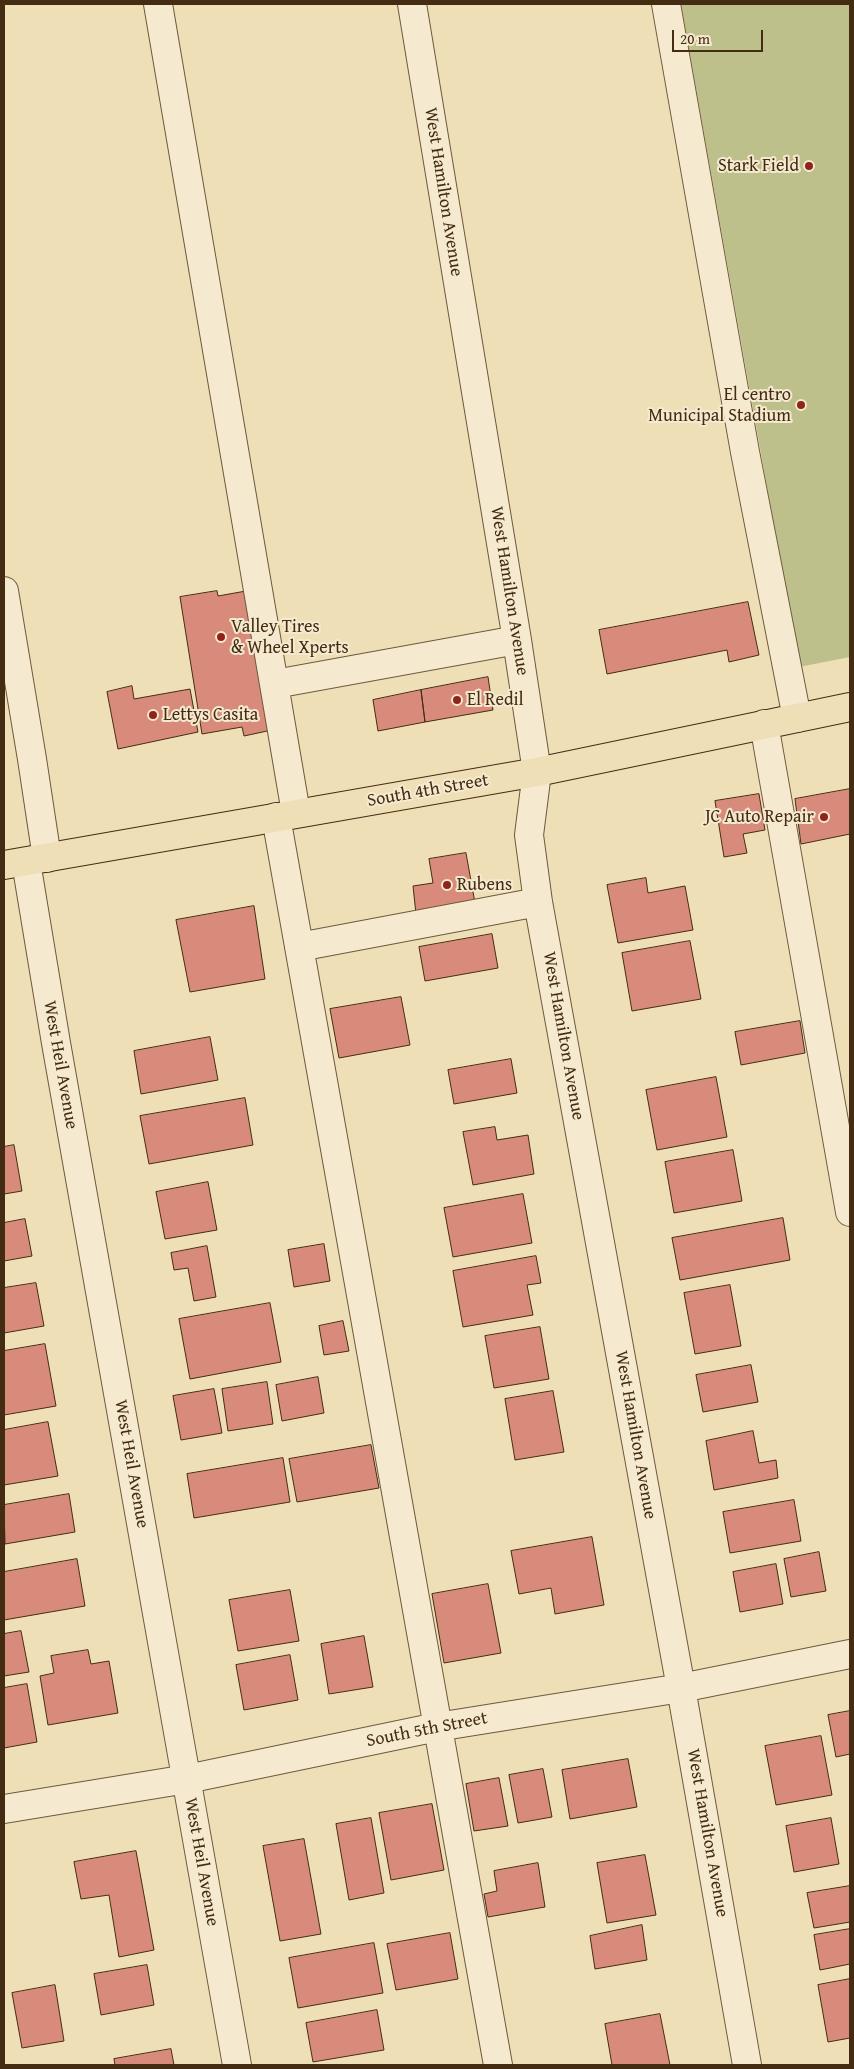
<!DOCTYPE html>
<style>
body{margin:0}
#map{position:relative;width:854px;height:2069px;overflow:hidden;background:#efdfb7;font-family:"Gentium Book Plus",serif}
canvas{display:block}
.frame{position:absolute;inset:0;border:5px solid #442c13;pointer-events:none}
.scale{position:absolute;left:672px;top:30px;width:91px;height:22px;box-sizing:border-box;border:2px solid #442c13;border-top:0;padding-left:6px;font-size:15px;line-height:18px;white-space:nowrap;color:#442c13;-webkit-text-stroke:4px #f5ead0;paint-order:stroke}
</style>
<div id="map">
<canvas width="854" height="2069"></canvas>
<div class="frame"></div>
<div class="scale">20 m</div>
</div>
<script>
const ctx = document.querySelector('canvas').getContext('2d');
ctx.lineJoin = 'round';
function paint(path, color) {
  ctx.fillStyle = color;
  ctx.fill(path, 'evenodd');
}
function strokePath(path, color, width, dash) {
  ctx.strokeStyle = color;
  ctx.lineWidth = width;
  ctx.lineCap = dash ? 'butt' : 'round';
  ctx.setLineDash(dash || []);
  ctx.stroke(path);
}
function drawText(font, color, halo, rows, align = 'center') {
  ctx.font = font + ' "Gentium Book Plus",serif';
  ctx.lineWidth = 4;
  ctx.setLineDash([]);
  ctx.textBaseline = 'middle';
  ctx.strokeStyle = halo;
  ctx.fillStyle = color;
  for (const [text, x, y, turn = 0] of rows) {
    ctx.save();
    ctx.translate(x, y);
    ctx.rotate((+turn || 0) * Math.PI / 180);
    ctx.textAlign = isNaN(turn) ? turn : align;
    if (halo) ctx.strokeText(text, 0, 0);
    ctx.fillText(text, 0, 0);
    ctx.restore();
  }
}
paint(new Path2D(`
 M 681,4 L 850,4 L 850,657 L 799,667 Z`), '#bec08b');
const building = new Path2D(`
 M 217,591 L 218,596 L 246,591 L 272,730 L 244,736 L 242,727 L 202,734 L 180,597 Z
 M 748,602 L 759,655 L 729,662 L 727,650 L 607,674 L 599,630 Z
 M 488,677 L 493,710 L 425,722 L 421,690 Z
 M 132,686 L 134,699 L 190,689 L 198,732 L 118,749 L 107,692 Z
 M 421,690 L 425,722 L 378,731 L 373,700 Z
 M 850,789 L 850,834 L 801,844 L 795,799 Z
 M 759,794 L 765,830 L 743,834 L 747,853 L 724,857 L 715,801 Z
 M 466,853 L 475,903 L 416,914 L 413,886 L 433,883 L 429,859 Z
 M 646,878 L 648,893 L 685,886 L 693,930 L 618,943 L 607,885 Z
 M 254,906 L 265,979 L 190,992 L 176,920 Z
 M 492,934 L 498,968 L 425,981 L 419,947 Z
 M 690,941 L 701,999 L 632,1011 L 622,953 Z
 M 401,997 L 410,1045 L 339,1058 L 330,1009 Z
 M 800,1021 L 805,1053 L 741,1065 L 735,1032 Z
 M 210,1037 L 218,1080 L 141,1094 L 134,1051 Z
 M 511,1059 L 517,1093 L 454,1104 L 448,1070 Z
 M 716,1077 L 727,1137 L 657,1150 L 646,1090 Z
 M 245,1098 L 253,1145 L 149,1164 L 140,1116 Z
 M 495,1127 L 497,1140 L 528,1135 L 534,1174 L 473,1185 L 463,1132 Z
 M 14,1145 L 22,1191 L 4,1194 L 4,1147 Z
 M 733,1150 L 742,1201 L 674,1213 L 665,1162 Z
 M 208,1182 L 217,1230 L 165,1239 L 156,1192 Z
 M 523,1194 L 532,1243 L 453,1257 L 444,1208 Z
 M 783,1218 L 790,1260 L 680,1280 L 672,1238 Z
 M 25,1219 L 32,1256 L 4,1261 L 4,1223 Z
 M 324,1244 L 330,1281 L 294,1287 L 288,1250 Z
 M 207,1246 L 216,1297 L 194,1301 L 188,1268 L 174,1270 L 171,1253 Z
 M 536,1256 L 541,1283 L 527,1285 L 533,1315 L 463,1327 L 453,1271 Z
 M 36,1283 L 44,1326 L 4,1333 L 4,1288 Z
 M 730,1285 L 741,1346 L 695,1354 L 684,1293 Z
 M 270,1303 L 281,1362 L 190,1379 L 179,1319 Z
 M 343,1321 L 349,1351 L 324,1355 L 319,1326 Z
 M 540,1327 L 549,1379 L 494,1388 L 485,1336 Z
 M 45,1344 L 56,1406 L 4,1415 L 4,1351 Z
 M 751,1365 L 758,1402 L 703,1412 L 696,1375 Z
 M 318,1377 L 324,1413 L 282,1421 L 276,1385 Z
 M 267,1382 L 273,1424 L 228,1431 L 222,1389 Z
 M 214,1389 L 222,1433 L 181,1440 L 173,1396 Z
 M 553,1391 L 564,1452 L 515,1460 L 505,1399 Z
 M 48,1422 L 58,1476 L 4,1485 L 4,1430 Z
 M 753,1431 L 759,1463 L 776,1460 L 778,1478 L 714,1490 L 706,1441 Z
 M 371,1445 L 379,1488 L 297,1502 L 289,1459 Z
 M 283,1458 L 290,1502 L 194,1518 L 187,1474 Z
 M 69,1494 L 75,1532 L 5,1544 L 4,1505 Z
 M 794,1500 L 801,1541 L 730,1553 L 723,1512 Z
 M 592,1537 L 604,1605 L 555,1614 L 551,1588 L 519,1594 L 511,1551 Z
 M 819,1552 L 826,1591 L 791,1597 L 784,1559 Z
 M 77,1559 L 85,1606 L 4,1620 L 4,1572 Z
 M 776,1564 L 783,1604 L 740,1612 L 733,1572 Z
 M 488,1584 L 501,1653 L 444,1663 L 432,1594 Z
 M 290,1590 L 299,1641 L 238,1651 L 229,1600 Z
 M 21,1631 L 29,1672 L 4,1676 L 4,1634 Z
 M 364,1636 L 373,1687 L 329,1694 L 321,1644 Z
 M 88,1650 L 91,1664 L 109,1661 L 118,1713 L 48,1725 L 40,1676 L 54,1673 L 51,1656 Z
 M 290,1655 L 298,1700 L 244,1710 L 236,1665 Z
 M 27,1684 L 37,1742 L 4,1748 L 4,1688 Z
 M 850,1711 L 850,1754 L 836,1757 L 828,1715 Z
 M 821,1736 L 832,1795 L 776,1805 L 765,1746 Z
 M 628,1759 L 637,1807 L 570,1819 L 562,1770 Z
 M 543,1769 L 552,1817 L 518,1823 L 509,1775 Z
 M 499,1778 L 508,1826 L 474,1831 L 466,1784 Z
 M 432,1804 L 444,1870 L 391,1880 L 379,1813 Z
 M 371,1818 L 384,1893 L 349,1900 L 336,1824 Z
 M 831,1818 L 839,1864 L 794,1872 L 786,1826 Z
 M 304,1839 L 321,1934 L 280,1941 L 263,1846 Z
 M 136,1851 L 154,1950 L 119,1957 L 109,1895 L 81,1899 L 74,1862 Z
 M 645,1855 L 656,1915 L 607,1923 L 597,1863 Z
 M 538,1863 L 545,1907 L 488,1917 L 484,1894 L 497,1891 L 494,1871 Z
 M 850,1886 L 850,1922 L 814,1928 L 807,1893 Z
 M 642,1925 L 647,1960 L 595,1969 L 590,1936 Z
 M 850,1929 L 850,1964 L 820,1970 L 814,1935 Z
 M 450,1933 L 458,1979 L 396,1990 L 387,1944 Z
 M 374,1943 L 383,1993 L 298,2008 L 289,1958 Z
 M 147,1965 L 154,2005 L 101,2015 L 94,1974 Z
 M 850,1979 L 850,2038 L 828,2042 L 818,1985 Z
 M 55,1985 L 64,2041 L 22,2048 L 12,1993 Z
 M 377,2010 L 384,2050 L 313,2062 L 306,2023 Z
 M 660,2014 L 670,2065 L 612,2065 L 605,2024 Z
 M 171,2049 L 174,2065 L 115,2065 L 114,2059 Z`);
paint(building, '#d98b7b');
strokePath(building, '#442c13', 1);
const minor = new Path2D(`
 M 158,4 L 296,813
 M 412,4 L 517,640 L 537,772 L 529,835 L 538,902 L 681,1688 L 747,2065
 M 666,4 L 745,452 L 797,718
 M 4,591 L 32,759 L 47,858
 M 275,684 L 517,640
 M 764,724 L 850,1212
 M 276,817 L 498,2065
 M 26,862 L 56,1043 L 237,2065
 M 299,947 L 538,902
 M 4,1809 L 187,1779 L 437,1727 L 681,1688 L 850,1654`);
const major = new Path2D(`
 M 4,865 L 537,772 L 850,707`);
strokePath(minor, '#6f593c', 30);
strokePath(major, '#442c13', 30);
strokePath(minor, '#f5ead0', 28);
strokePath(major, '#efdfb7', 28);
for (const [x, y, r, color] of [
 [809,166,5,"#8f2418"],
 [801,405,5,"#8f2418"],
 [221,637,5,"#8f2418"],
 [457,700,5,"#8f2418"],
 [153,715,5,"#8f2418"],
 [824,817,5,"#8f2418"],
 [447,885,5,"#8f2418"]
]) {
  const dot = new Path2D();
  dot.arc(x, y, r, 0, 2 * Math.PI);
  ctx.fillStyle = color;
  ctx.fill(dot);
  strokePath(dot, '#f5ead0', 2);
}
drawText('18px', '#442c13', '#f5ead0', [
 ["Stark Field",799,166,"right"],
 ["El centro",791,395,"right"],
 ["Municipal Stadium",791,416,"right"],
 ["Valley Tires",231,627],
 ["& Wheel Xperts",231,648],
 ["El Redil",467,700],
 ["Lettys Casita",163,715],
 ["JC Auto Repair",814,817,"right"],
 ["Rubens",457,885]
], 'left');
drawText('18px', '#442c13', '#f5ead0', [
 ["West Hamilton Avenue",443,192,81],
 ["West Hamilton Avenue",509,591,81],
 ["South 4th Street",428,791,-10],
 ["West Hamilton Avenue",563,1036,80],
 ["West Heil Avenue",60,1065,80],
 ["West Hamilton Avenue",635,1435,80],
 ["West Heil Avenue",131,1464,80],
 ["South 5th Street",427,1730,-11],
 ["West Hamilton Avenue",707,1833,80],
 ["West Heil Avenue",201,1862,80]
]);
</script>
